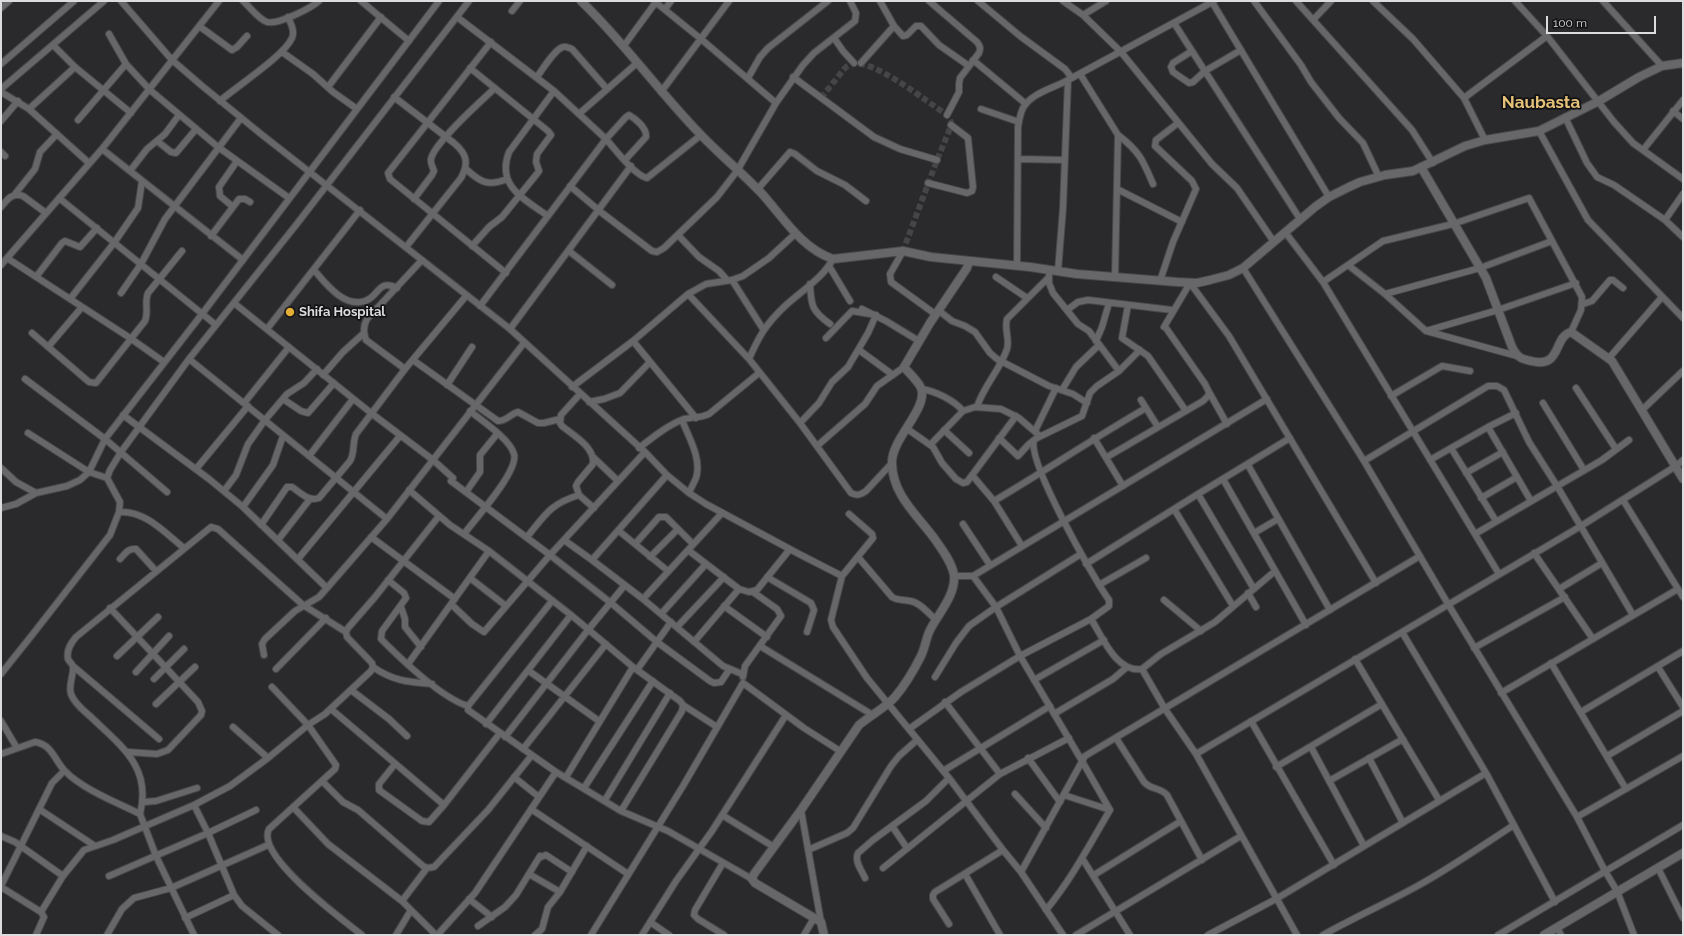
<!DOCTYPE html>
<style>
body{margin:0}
#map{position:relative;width:1684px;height:936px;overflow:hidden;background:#2a2a2c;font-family:Raleway,sans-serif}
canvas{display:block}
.frame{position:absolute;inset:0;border:2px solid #dcdbdd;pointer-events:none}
.scale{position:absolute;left:1546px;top:16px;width:110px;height:18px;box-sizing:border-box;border:2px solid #dcdbdd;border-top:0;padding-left:5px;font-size:12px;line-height:14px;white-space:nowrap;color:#dcdbdd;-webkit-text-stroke:3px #131214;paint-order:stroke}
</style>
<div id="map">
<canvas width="1684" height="936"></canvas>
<div class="frame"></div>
<div class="scale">100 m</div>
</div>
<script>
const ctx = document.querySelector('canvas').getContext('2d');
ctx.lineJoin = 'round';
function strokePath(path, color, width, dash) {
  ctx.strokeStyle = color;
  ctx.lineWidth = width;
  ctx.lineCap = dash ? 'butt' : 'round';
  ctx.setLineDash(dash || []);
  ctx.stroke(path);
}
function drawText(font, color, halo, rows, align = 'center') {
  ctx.font = font + ' Raleway,sans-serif';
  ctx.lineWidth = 3.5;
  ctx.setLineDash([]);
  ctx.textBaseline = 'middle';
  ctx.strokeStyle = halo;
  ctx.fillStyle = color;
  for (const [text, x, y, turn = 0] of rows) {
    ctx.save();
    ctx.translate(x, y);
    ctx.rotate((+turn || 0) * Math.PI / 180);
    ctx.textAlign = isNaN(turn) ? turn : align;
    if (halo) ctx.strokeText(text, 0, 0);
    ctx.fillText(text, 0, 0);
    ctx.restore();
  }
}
strokePath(new Path2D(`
 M 821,98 L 845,68 C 850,64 856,62 862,64 C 887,70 925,100 947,115 L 951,122 L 949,131 L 937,160 L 903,251`), '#454547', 6, [6, 3]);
const minor = new Path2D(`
 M 121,1 L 172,60 L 201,85 L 261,134 L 510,329 L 645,452 L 667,475 L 689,493 L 706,504 L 799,554 L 842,576 L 831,620 L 833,627 L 867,678 L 949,778 L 1003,850 L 1021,872 L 1063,935
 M 243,1 C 250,7 258,19 267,22 C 278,25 311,8 319,1
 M 361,1 L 409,41
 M 654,1 L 701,39 L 776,103
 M 929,1 L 977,42 C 980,46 981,48 979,53 L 960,78 L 959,84 L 959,92 L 947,115
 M 978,1 L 1020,36 L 1065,69 L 1072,78
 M 1063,1 L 1083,15 L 1121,52 L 1212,164 L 1237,188 L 1274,242
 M 1254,1 L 1301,65 L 1311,82 L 1339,118 L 1363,143 L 1379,177
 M 1296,1 L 1412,130 L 1433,163
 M 1373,1 L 1413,39 L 1464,98 L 1485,140
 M 1515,1 L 1547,36 L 1614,122 L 1633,143 L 1683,179
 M 1603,1 L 1662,66
 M 1212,2 L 1329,197
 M 1,8 L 9,1
 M 665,9 L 671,1
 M 512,11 L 520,1
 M 1083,15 L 1106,1
 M 457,17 L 554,91 L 606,139 L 626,117 L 629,115 C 636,119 647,128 646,137 L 625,160
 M 1313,20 L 1331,1
 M 1174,23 L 1300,219
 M 199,26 L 232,50 L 237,47 L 247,36
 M 894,26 L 903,36 L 907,35 L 916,26 L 921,26 L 939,45 L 969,66
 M 109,34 L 126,64 L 150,90 L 218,147 L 289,198
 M 834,38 L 843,51 L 854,63
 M 491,42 L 388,173 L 390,179 L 506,273
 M 53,45 L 75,67 L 131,113
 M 623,47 L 656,2
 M 1192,51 L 1173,63 L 1171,67 L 1173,72 L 1189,83 L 1193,82 L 1205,71 L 1241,50
 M 282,52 L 313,74 L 333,92 L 357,109
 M 973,60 L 1026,104
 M 861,63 L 894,26 L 880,1
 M 1,64 L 74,1
 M 470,68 L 548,131 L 551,135 L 537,154 L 536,162 L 539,171 L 536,175 L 502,217 L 489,227 L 472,246
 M 1080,74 L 1118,135 L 1115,277
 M 537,77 C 542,70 555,49 563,47 C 566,46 569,48 572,49 L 607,89
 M 793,77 L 874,137 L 900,149 L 937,160
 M 748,78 L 760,57 L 768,48 L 828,1
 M 328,87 L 381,17
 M 1,89 L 104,1
 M 1,92 L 29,109 L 89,163
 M 661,92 L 729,1
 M 394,97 L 454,143 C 467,154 469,163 461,178 L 406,247
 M 1464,98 L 1547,36
 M 220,101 C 237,86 284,56 292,38 C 295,31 291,24 288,17
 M 29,109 L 75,67
 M 981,109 L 1019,122
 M 1673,111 L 1683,119
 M 580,113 L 637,63
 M 1565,117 L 1587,163 L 1597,177 L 1614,185 L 1665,220 L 1683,237
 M 78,120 L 126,64
 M 1,121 L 18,101
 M 1539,131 L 1588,220 L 1683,318
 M 1118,135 C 1139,151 1143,160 1153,184
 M 157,141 L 171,152 L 176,153 L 196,129
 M 102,149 L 243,260
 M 1643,150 L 1683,100
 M 1,152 L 5,156
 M 1018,159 L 1065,160
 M 466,169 C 480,182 488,187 507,179
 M 130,171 L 147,149 L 165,134 L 179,115
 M 928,183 L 967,193 L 972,191 L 973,187 L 968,138 L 951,125
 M 570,186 L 602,213 L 652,251 L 657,252 L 664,248 L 717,197 L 737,171 L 776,103 L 803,65 L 814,53 L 855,21 L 856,13 L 850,1
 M 1117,189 L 1182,222
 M 757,190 L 790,152 L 795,154 L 817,171 L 845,185 L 866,201
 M 15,194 L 35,169 L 40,152 L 57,134
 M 59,198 L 216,325
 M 414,199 L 432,175 L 434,171 C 433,167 430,164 431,159 C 434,143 481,101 495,88
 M 232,206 L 220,196 L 219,187 L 237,161
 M 1,207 C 7,200 12,192 23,196 L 46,213
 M 548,216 C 524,199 496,186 509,152 L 554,91
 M 1665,220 L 1683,194
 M 1285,232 L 1323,282
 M 678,235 L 699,257 L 719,271 L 727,280
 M 211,236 L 239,199 L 245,199 L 250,202
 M 569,251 L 612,285
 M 903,251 L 890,274 L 891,282 L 935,314
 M 7,258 L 130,338 L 164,362
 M 833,259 C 822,279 801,291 785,306 C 766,324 759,336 749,359 L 800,423 L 851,493 C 857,496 860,495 866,491 L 892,463
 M 1,265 L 102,149 L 219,1
 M 1348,265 L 1385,294 L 1426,331 L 1517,356
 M 829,266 L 850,301
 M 1017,266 L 1018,127 C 1019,121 1020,114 1023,108 C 1031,93 1054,88 1068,80
 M 1243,268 L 1364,461 L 1448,604 L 1577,817 L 1605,871 L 1617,891 L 1634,935
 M 314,270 C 326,284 344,308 365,301 C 379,297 378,278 397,288
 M 1058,271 L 1063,208 L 1068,80 L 1214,1
 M 1049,275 L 1049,283 L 1053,293 L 1078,324 L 1089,331 L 1119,371
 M 36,277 L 62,243 L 65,241 L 80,247 L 97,228
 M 996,277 L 1027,298
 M 732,280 L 763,329
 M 1160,281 L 1173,242 L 1196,189 L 1192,181 L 1155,146 L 1156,140 L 1178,123
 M 810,284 C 811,306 812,311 830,324
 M 121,293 L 141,264 L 165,219 L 241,118
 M 688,294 L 749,359
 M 1385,294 L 1480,268 L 1552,241
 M 70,299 L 114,243 L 138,208 L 142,181
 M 234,303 L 371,413 L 433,460 L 453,478
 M 1583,304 L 1592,301 L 1610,280 L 1613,280 L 1623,288
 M 1128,305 L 1122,338 L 1148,356 L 1186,411
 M 480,306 L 606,139 C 615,149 634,175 647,178 L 701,135
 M 862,309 L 886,321 L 919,341
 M 938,310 L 952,321 L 965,326 L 975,332 L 990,353 L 997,359 L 1049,386 L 1073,394 L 1087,403
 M 1067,310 L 1078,302 L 1088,300 L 1172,310
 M 1164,327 L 1190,283 L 1229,336 L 1376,583
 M 267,329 L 360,210
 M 510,329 L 631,166
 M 1426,331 L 1498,310 L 1576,283
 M 32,333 L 89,382 L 96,383 L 145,321 C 149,311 144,302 148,293 L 182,251
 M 633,341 L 696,418
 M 1096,341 L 1102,327 L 1109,303
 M 48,347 L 82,307
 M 859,350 L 893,375
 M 1140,350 L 1119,371 L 1097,386 L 1090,393 L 1082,416 L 1037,438 L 1034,440 C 1027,462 1093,577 1109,600 L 1109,606 L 1091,619 C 1102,636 1116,673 1142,669 L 1165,709 L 1196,754 L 1297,935
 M 1609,358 L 1662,297
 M 189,359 L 387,519
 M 413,360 L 498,421 C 507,421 510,414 518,412 L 538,423 L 544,423 L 560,419
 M 405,369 L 366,340 C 363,332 363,326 367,319 L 422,260
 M 323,375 L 343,352 L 364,333
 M 25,379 L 105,439 L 167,492
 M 447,385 L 472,347
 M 572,387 L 633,341 L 688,294 L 706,284 L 732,280 L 743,276 L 769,258 L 795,234
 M 1576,388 L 1616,449
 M 921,389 C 935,391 954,400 963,411
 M 1062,390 L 1076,367 L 1099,345
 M 1209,392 L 1227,424
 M 580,394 L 561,415 L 560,423 L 562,426 C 574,436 595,447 593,464 L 578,482 L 576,486 L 579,495 L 594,508
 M 1391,396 L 1442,366 L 1470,371
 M 283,399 L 301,411 L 308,413 L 334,383
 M 1141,400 L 1158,427
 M 245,402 L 289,347
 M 589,402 L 604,399 L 620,393 L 650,362
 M 1543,403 L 1584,470
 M 977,407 C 983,387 1000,370 1007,349 C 1010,339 1004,329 1007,319 L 1048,278
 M 1642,410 L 1683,371
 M 123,415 L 209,479 L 243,507 L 327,588
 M 682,420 C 689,438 702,459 696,478 C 694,483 691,488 689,493
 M 800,423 L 819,403 L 832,382 L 848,367 L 868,333 L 876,315 L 852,311 L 826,338
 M 1488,427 L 1531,501
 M 906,428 L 933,447 L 942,463 L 956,479 L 963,483 L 967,482 L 1016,416
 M 944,430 L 969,453
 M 1035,431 L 1056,388
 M 28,433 L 89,472 L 107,478
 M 999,438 L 1018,456 L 1029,444 L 1034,440
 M 1094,438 L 1123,486
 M 930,445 L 963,411 L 975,407 L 1001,409 L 1019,418 L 1040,436
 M 817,446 L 865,404 L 877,386 L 904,367
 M 639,448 C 653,437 668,425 684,419 C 693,417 701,418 709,414 L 759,373
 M 1451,448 L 1496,521
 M 309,456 L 353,399
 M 1107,457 L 1203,401 L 1208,396 L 1209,392 L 1205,384 L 1166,328
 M 594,458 L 618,481
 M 1430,460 L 1488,427 L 1516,413
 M 1364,461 L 1488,386 L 1497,386 L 1504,390 L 1529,442 L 1557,486 L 1633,615
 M 1248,465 L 1330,610
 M 1,468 L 16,482 L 36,493
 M 196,469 L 248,406
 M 1466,473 L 1503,452
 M 972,475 L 994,501 L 1022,546
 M 1223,479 L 1306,625
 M 451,481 L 550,555 L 611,603 L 657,642 L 710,681 L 714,683 L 721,682 L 729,670
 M 409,490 L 450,525 L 489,551 L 571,615 L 633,667 L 680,701 L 683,705 L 682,711 L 621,811
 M 224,491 L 236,475 L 248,444 L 265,420 L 287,394 L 304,383 L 317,369
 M 466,492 L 480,472 L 480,455 L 497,434
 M 1198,494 L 1290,438
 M 1481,498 L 1517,477
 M 1623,500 L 1683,597
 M 994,501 C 1045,471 1094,438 1146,408
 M 243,507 L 273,465 L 283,436
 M 1,508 L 16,504 L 36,493 L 67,486 L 80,480 L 89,472 L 105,439 L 202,314 L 439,1
 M 1174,509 L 1233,606
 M 119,512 C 145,510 165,533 184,548
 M 963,524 L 990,565
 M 261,525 L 287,487 L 292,487 C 300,492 308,502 319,498 L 350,461 C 355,453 352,444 356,434 L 405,369 L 466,296
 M 619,531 L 668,571
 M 1254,533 L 1278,519
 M 464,534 C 475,519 519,471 514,454 C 510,439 482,421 470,411
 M 1475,534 L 1602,460 L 1629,440
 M 371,537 L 455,599
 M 527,537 C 545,515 550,504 579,495
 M 278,540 L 310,499
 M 564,540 L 592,560 L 643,599 L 723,666 L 742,674
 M 635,544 L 659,517 L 666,517 L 693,544
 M 688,550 L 739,589 L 749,592 L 757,590 L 790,549
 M 1534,553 L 1593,639
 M 650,557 L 678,529
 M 858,557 L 892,597 C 898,601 903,599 910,601 C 920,602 929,614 936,620
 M 120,559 C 125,554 128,548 136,549 L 156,571
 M 298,559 L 400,436
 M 592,560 L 667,475
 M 1086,564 L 1198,494 L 1254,589
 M 1499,574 L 1323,282 L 1383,241 L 1453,224 L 1529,198 L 1582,297 L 1581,310 L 1571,332
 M 842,576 L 873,538 L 872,534 L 849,514
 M 954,576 L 973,576 L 996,607 L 1020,656 L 1082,761 L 1110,810 C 1090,844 1071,880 1046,910
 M 973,576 L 1267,399
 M 767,577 L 811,603 L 814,610 L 807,632
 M 470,578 L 506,606
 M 388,580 L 404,593 L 406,598 L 382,631 L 381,639 C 401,659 441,698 468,706
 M 1099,585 L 1146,558
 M 1559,589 L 1602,563
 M 1248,593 L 1256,607
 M 643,599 L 722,513
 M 1164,600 L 1201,631
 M 552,601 L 468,706 L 468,710 L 556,772 L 621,811 L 668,831 L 752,879
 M 451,604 L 472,624 L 484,632 L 550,555 L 645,452
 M 724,606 L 767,637
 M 401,607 L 405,619 L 405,627 L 421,647
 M 110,608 L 198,702 L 202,711 L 201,715 L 168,750 L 157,754 L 128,752
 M 661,614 L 706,564
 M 677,627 L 724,577
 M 1402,632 L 1486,773 L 1555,902
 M 694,642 L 739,589
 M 760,646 L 871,714
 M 1474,648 L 1565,597
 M 264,655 L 262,644 L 265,639 L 295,611 L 319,597 L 327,588 L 387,519 L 524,343
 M 117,656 L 158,617
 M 1355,659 L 1439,800
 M 1551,663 L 1626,789
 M 408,664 L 489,551
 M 73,666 L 159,739
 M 373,667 C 393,681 408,682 432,684
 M 1658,667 L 1683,707
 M 276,669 L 326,618
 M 1142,669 L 1161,654 L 1215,622 L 1275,571
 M 637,670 L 671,622
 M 529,671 L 599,721
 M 136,672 L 169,636
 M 1,674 L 36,630 L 110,535 L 119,512 L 120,502 L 107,478 L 110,470 L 121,452 L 189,359 L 296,225 L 469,1
 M 743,677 L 745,666 L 781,616 L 777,609 L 753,592
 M 935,677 L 956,643 L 969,626 L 996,607 L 1081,554
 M 154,679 L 184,649
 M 1034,680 L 1104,640
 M 272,687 L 308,725 L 336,765 L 335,769 L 269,829 C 255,856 342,919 362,935
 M 351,690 L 389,719 L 407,736
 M 1501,693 L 1678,589
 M 945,702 L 1000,774
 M 156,704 L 195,667
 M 683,705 L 717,727
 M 331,709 L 444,805
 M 1581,712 L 1683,651
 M 1054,714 L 1113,679 L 1127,667
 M 1,721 L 17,748
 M 1251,721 L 1334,865
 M 486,724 L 571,615
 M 233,727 L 268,758
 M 909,729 L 961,692 L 1020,656 L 1091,619
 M 505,737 L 588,630 L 625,585
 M 1116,738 L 1144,782 C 1151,790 1160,787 1167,795 L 1202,860
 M 1311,747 L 1364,846
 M 523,749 L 606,644
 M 1,754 L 35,742 C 53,745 54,760 65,771 C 82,789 118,803 140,814 L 156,856 L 194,935
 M 1196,754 L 1581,526 L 1676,466 L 1683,460
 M 1607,756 L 1683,711
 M 1028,758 L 1060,802
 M 1369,758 L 1403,823
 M 395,764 L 379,784 L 379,790 L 422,821 L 429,822 L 444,805 L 500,733
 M 1276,767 L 1382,704
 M 943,771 L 1050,706
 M 514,777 L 539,797
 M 566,777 L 633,667
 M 322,781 L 343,802 L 358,810 L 423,866 L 427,868 L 434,867 L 488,810 L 532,755
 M 1329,781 L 1403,739
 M 584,788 L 653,681
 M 1015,794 L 1046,828
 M 1064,795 L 1110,810
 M 605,800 L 670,693
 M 144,802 L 156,801 L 197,788
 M 194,805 L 208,833 L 234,895 L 242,906 L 278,935
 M 293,807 L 328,844 L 402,901 L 436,935
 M 39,809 L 95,846
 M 531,809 L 628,874
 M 801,810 L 821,922
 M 140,814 C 152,767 121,746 91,717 C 84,711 74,703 71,694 C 68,685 74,675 73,666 C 72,664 69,661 68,659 C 66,650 71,643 76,637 L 211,527 L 218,529 L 303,605 L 346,632
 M 722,815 L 774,847
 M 1577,817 L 1683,756
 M 892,826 L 907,848
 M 1,836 L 15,842 L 63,876
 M 808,850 L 847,833 L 853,828 L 891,766 L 899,756 L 917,740
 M 1082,858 L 1130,935
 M 723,863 L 695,910 L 694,915 L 698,919 L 724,935
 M 883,868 L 1000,774 L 1069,738
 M 1658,868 L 1683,918
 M 1021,872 L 1085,756 L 1420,556
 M 529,874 L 560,892
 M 965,874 L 1000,935
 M 1094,875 L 1181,821
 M 109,876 L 208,833 L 256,810
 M 865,878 C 862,871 854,861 858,853 L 873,840 L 926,801 L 949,778
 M 1,886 L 52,783 L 64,771
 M 1,887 L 41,912 L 44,917 L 36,935
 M 469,899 L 492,917
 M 402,901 L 427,868
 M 41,912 L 63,876 L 84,850 L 113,840 L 194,805 L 230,786 L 268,758 L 308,725 L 325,714 L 371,671 L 373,667 L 372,663 L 347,637 L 346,632 L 348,628 L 375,597 L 439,516
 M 185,918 L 234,895
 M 650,922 L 669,935
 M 949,924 L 933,899 L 933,895 L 935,892 L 1003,850
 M 478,926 L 505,907 L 516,895 L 540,856 L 541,857 L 546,855 L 572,872
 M 1557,927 L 1561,935
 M 107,935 L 122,909 L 134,898 L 171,888 L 268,845
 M 396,935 L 411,910
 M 439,935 L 440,932 L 475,893 L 556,772
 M 535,935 L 542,929 L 548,907 L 560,892 L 587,846
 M 591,935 L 683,786 L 743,683 L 804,728 L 840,751
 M 642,935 L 676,881 L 712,831 L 786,715
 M 804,935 L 814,918
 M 1076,935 L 1241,836
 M 1208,935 L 1276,899 L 1486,773
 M 1323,935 C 1355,917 1389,902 1421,884 C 1453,866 1483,845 1514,825
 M 1498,935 L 1683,825`);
const tertiary = new Path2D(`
 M 581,1 C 624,42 659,92 701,135 C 721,156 745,175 764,196 C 784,219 803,249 833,259 L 903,251 L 931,257 L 1030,267 L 1077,274 L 1177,282 L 1197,283 L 1210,280 L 1229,275 L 1243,268 L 1315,207 L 1329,197 L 1349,187 L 1360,182 L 1385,175 L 1413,171 L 1465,146 L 1485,140 L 1539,131 L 1599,101 L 1639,77 L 1662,66 L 1683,63
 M 1421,167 L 1486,278 L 1512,347 C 1517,357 1521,359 1531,361 C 1562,369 1553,337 1571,332 L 1612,361 L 1683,479
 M 824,935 L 821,922 L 755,883 L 752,879 L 754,874 L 801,810 L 859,725 C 871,715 885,708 895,697 C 905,685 914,670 921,656 C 925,648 926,638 930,630 C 938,614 956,595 954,575 C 952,562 941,548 934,538 C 917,515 892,494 892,463 C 891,439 929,408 921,388 C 918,381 909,373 904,367 L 930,323 L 967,268 L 969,261
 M 1544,935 L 1683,853`);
strokePath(minor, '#474648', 8);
strokePath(tertiary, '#474648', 10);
strokePath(minor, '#676769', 6);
strokePath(tertiary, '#676769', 8);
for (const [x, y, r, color] of [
 [290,312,5,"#e3ae35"]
]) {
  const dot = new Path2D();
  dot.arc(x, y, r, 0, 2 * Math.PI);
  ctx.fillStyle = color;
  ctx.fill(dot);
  strokePath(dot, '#131214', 1.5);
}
drawText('bold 13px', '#dcdbdd', '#131214', [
 ["Shifa Hospital",299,312]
], 'left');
drawText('bold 17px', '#e6c279', '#131214', [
 ["Naubasta",1541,103]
]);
</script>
